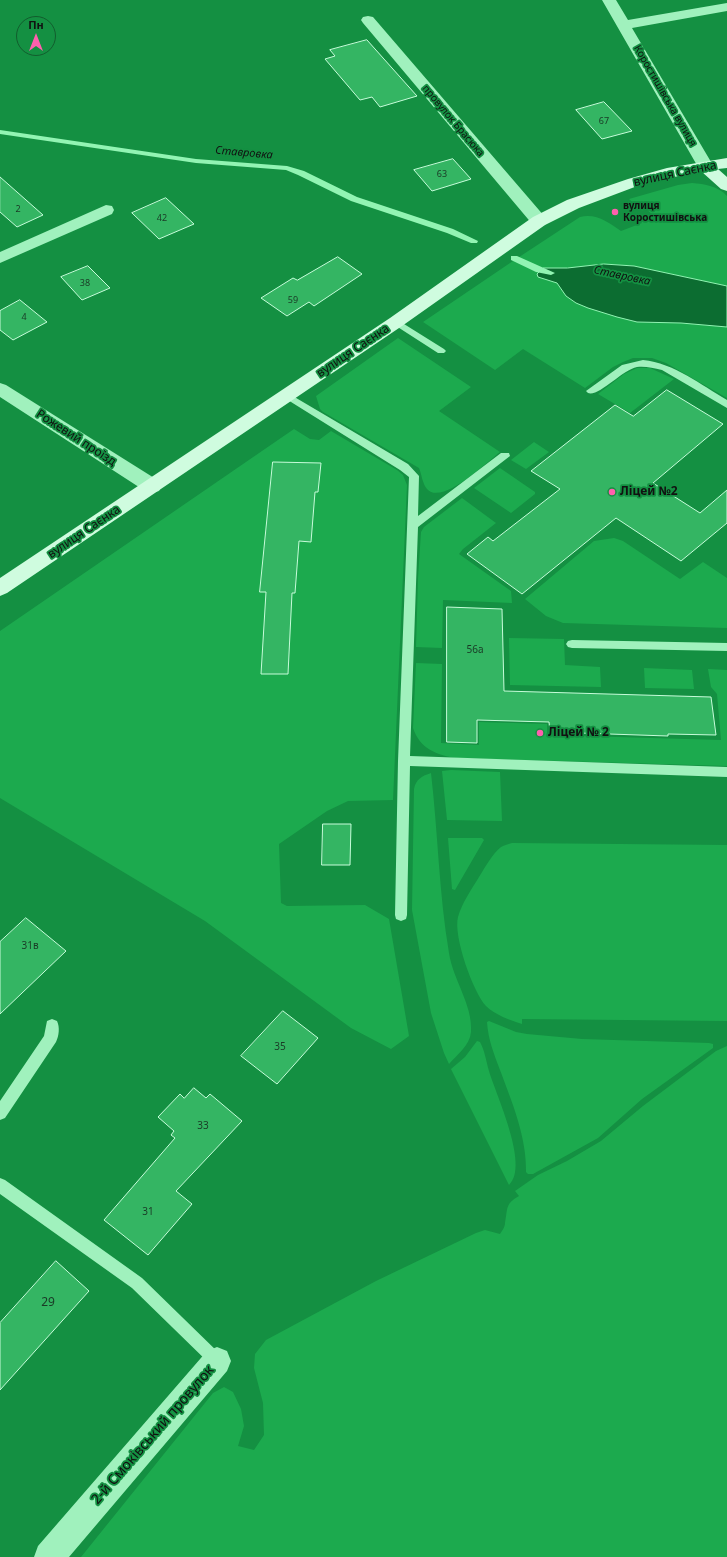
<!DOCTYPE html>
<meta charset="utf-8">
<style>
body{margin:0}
#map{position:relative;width:727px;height:1557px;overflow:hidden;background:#149042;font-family:"Noto Sans",sans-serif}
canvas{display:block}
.north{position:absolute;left:16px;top:16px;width:40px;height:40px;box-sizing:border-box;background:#149042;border:1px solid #135d2e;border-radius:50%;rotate:0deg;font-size:11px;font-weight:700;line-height:16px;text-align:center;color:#111}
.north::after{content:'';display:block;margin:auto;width:14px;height:18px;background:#ff60ad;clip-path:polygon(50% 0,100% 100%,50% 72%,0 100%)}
</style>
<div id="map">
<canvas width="727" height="1557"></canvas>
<div class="north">Пн</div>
</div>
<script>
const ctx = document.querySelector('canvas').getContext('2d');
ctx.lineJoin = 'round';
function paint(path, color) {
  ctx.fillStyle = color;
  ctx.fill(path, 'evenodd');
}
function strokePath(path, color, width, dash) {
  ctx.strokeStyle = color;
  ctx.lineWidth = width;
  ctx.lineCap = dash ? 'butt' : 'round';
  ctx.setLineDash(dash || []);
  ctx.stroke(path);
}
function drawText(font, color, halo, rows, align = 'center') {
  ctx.font = font + ' "Noto Sans",sans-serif';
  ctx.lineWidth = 3.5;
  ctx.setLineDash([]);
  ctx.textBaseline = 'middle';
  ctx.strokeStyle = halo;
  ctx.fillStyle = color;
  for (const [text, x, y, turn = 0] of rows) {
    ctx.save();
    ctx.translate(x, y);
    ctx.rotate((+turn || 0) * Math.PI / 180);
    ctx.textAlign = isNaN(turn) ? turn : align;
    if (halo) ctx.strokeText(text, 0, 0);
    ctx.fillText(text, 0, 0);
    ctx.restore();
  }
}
paint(new Path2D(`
 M 692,183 C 705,184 718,186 727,196 L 727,286 L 634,266 L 604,264 L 567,268 L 554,268 L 539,277 L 557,283 L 637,322 L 681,323 L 727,327 L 727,398 L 666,363 L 652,358 L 633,358 L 623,362 L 613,367 L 585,388 L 523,349 L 495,370 L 423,322 L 510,263 L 580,217 C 596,213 608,222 621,231 L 642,223 L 639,219 L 652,214 L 646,209 L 642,211 L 629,199 L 678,185 Z
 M 398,338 L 471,387 L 439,411 L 500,452 C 487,462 442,506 427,489 C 422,483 422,475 419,468 L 323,412 L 320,409 L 316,396 Z
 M 637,368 L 650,368 L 674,379 L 630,413 L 598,394 L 624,374 Z
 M 294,429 L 310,439 L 319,440 L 331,431 L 397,470 L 403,475 L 407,485 L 393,800 L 348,801 L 327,811 L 279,844 L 281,903 L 287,906 L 365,905 L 389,919 L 409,1036 L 391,1049 L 351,1028 L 205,921 L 0,798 L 0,631 Z
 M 534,442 L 549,452 L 526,469 L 511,460 Z
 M 500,468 L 535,492 L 535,494 L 511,513 L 474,488 Z
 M 462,498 L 496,523 L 463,549 L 459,554 L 511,591 L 512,603 L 443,600 L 442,648 L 416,647 L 418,578 L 421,532 L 424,527 Z
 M 614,538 L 623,541 L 680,579 L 703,562 L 727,578 L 727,628 L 563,623 L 546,616 L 525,599 L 594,541 Z
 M 509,638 L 564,639 L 565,665 L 600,667 L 601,687 L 510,685 Z
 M 416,663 L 442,664 L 441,743 L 479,745 L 479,722 L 547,724 L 547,735 L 721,740 L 717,694 L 711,687 L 708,669 L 727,670 L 727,766 L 456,758 C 437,755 420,749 413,728 Z
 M 644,668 L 692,670 L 694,689 L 645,688 Z
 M 451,770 L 500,772 L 502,821 L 447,820 L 442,771 Z
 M 431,773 C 438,833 439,894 449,953 C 453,980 473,1005 471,1032 C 470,1045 457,1055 449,1064 L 444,1053 L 431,1013 L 412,910 L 414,789 C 416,779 422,776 431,773 Z
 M 448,838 L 482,838 L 484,840 L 455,890 L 452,889 Z
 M 512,843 L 727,845 L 727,1021 L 522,1019 L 522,1024 C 510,1020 495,1015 486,1006 C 473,992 453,936 458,917 C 462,903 471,890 479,877 C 484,869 493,853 501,847 C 504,845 509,844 512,843 Z
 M 489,1021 L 516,1032 L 527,1034 L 582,1039 L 709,1043 L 713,1044 L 713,1048 L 642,1099 L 598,1138 L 533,1174 L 528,1174 L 526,1172 C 527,1138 512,1102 500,1070 C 494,1054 488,1039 487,1022 Z
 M 477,1041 L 480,1042 C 485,1051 486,1061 489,1071 C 496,1095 530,1166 509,1185 L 451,1069 L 465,1057 Z
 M 727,1046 L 727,1557 L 81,1557 L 213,1393 L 224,1387 L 233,1392 L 241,1409 L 244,1426 L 238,1446 L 254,1450 L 264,1435 L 263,1403 L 254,1368 L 255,1354 L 266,1340 L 376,1281 L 476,1233 L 485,1230 L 500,1234 C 502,1231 505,1227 505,1223 C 508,1208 505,1204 519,1196 L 515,1191 L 538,1175 L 567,1161 L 601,1141 L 643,1106 L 716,1051 Z`), '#1caa4e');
const water = new Path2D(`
 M 604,264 L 634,266 L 727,286 L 727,327 L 681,323 L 637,322 L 617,317 L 588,308 L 576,303 L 566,296 L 557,283 L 538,277 L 537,274 L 543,268 L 567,268 Z`);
paint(water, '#0c6d31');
strokePath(water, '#92f4b3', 1);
paint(new Path2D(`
 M 0,130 L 196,159 L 287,166 L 304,171 L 357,197 L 453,229 L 478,241 L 477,243 L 471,243 L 447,233 L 351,201 L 298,175 L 286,170 L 196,163 L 0,134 Z
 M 511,256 L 517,256 L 555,273 L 551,275 L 536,272 L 511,260 Z`), '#92f4b3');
const building = new Path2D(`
 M 367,40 L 417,96 L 380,107 L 372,97 L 360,100 L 325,59 L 335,56 L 330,50 Z
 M 604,102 L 632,131 L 602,139 L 576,110 Z
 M 453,159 L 471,179 L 432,191 L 414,170 Z
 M 0,177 L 43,215 L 17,227 L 0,212 Z
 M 166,198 L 194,224 L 159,239 L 132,213 Z
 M 338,257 L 362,274 L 314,306 L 309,302 L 287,316 L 261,298 L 293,278 L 297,280 Z
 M 88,266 L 110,288 L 82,300 L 61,277 Z
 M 20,300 L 47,322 L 13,340 L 0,330 L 0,311 Z
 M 667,390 L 723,424 L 653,483 L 700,513 L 727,490 L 727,523 L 681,561 L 616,518 L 522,594 L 467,554 L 488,537 L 493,541 L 560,489 L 531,471 L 615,405 L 633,416 Z
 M 273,462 L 321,463 L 318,492 L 315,492 L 311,542 L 299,541 L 295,593 L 292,593 L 288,674 L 261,674 L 266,592 L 260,592 Z
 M 447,607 L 502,609 L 504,691 L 711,697 L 716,735 L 668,734 L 668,736 L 550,732 L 549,722 L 477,720 L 477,743 L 447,742 Z
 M 323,824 L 351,824 L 350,865 L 322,865 Z
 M 26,918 L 66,951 L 0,1014 L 0,942 Z
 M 283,1011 L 318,1038 L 277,1084 L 241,1056 Z
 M 194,1088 L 206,1098 L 210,1094 L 242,1121 L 176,1191 L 192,1204 L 148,1255 L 104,1220 L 175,1138 L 171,1135 L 174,1131 L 158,1117 L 180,1094 L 184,1098 Z
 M 56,1261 L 89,1291 L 0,1390 L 0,1323 Z`);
paint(building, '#34b563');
strokePath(building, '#c7fcda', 1);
paint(new Path2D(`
 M 396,319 L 444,349 L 446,351 L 444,353 L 438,353 L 393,324 L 391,322 Z
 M 643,360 C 674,363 701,385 727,400 L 727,408 L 662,370 C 653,368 645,366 637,367 C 622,370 599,397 588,393 L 586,391 L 622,365 Z
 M 286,392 L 408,464 L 419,476 L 418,516 L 501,453 L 509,453 L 510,456 L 418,527 L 410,756 L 727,767 L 727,777 L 410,766 L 407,915 L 406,919 L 401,921 L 396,919 L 395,915 L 398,761 L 409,477 L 400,470 L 283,397 L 281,395 Z
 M 572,640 L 727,643 L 727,651 L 572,648 L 568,647 L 566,644 L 568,641 Z
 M 52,1019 L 57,1021 C 60,1027 59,1036 56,1042 L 5,1118 L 0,1120 L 0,1101 L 44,1036 L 47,1021 Z
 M 0,1178 L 5,1180 L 142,1278 L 222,1356 L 225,1361 L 222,1366 L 217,1369 L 212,1366 L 132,1288 L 0,1194 Z`), '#a0f1bd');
paint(new Path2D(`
 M 602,0 L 616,0 L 628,20 L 727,3 L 727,11 L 632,28 L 714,167 L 712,170 L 706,172 L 700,170 L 698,167 Z
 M 368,16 L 373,17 L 545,217 L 547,221 L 545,225 L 539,226 L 533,225 L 363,23 L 361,20 L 363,17 Z
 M 106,205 L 112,206 L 114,210 L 112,214 L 0,263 L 0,252 Z
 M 0,383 L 6,385 L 159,481 L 162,486 L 159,491 L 152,493 L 145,491 L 0,397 Z
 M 217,1347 L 227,1351 L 231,1361 L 227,1371 L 69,1557 L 34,1557 L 38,1546 L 207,1351 Z`), '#a0f1bd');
paint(new Path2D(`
 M 727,158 L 727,168 L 718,169 L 727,177 L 727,191 L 721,189 L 702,172 L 668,178 L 640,185 L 579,208 L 545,225 L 402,326 L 7,593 L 0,596 L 0,578 L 390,318 L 533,217 L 567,200 L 628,179 L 667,168 Z`), '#cffcdf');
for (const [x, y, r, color] of [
 [615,212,4,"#ff60ad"],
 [612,492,4,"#ff60ad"],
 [540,733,4,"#ff60ad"]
]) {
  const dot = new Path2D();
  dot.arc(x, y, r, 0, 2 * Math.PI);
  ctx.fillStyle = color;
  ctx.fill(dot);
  strokePath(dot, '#149042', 1.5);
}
drawText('9px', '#1a3a26', null, [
 ["67",604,121],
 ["63",442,174],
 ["2",18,209],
 ["42",162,218],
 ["38",85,283],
 ["59",293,300],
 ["4",24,317]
]);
drawText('10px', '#111', '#149042', [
 ["Коростишівська вулиця",665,96,60],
 ["провулок Брасюка",453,121,50]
]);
drawText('bold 10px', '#111', '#149042', [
 ["вулиця",623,206],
 ["Коростишівська",623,218]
], 'left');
drawText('10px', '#1a3a26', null, [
 ["56а",475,650],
 ["31в",30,946],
 ["35",280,1047],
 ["33",203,1126],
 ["31",148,1212]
]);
drawText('italic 11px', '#111', '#149042', [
 ["Ставровка",244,153,5],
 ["Ставровка",622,276,12]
]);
drawText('12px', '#111', '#149042', [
 ["вулиця Саєнка",675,174,-12],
 ["вулиця Саєнка",353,351,-34],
 ["Рожевий проїзд",76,438,33],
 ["вулиця Саєнка",84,532,-34]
]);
drawText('bold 12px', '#111', '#149042', [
 ["Ліцей №2",620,492],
 ["Ліцей № 2",548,733]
], 'left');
drawText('12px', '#1a3a26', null, [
 ["29",48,1303]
]);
drawText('14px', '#111', '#149042', [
 ["2-й Смоківський провулок",153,1435,-49]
]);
</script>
